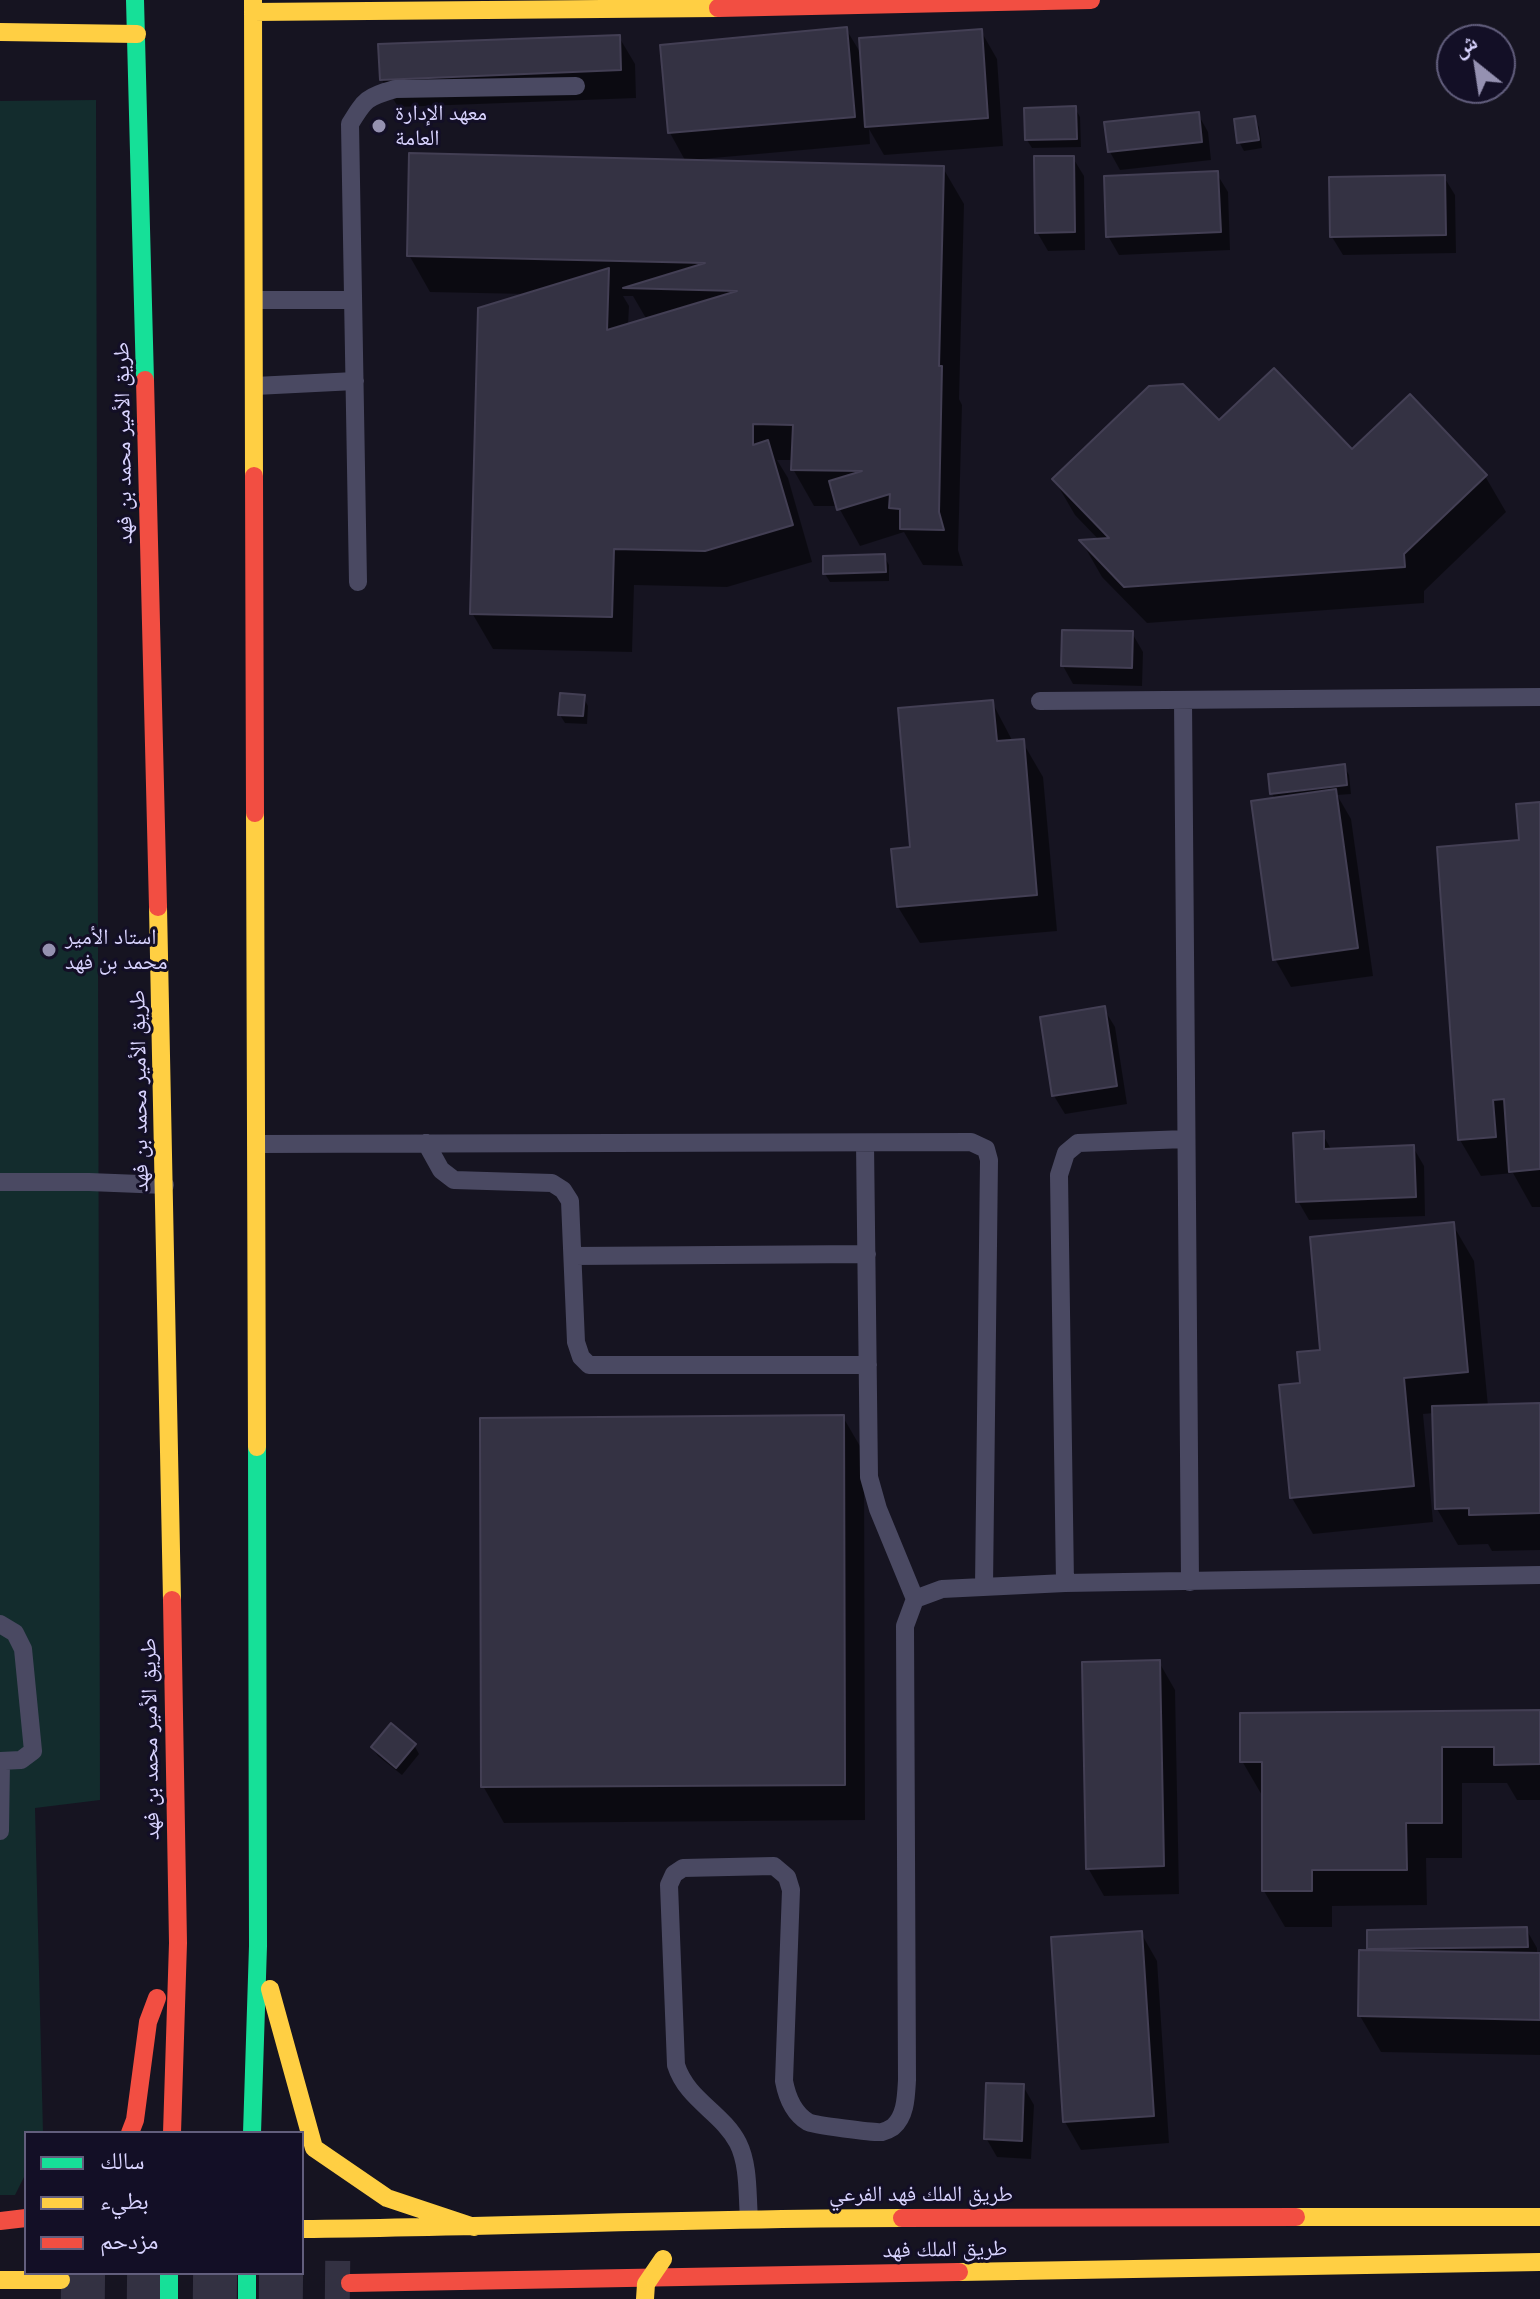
<!DOCTYPE html>
<meta charset="utf-8">
<style>
body{margin:0}
#map{position:relative;width:1540px;height:2299px;overflow:hidden;background:#161421;font-family:Lato,"Noto Naskh Arabic",sans-serif}
canvas{display:block}
.legend{position:absolute;left:24px;top:2131px;width:280px;height:144px;box-sizing:border-box;background:#130f26;border:2px solid #625e7d;margin:0;padding:10px 14px;list-style:none;font-size:24px;color:#d9d4ff}
.legend li{display:flex;align-items:center;gap:16px;height:40px}
.legend b{width:40px;border:2px solid #625e7d}
.north{position:absolute;left:1436px;top:24px;width:80px;height:80px;box-sizing:border-box;background:#130f26;border:2px solid #625e7d;border-radius:50%;rotate:330deg;font-size:22px;font-weight:700;line-height:32px;text-align:center;color:#d9d4ff}
.north::after{content:'';display:block;margin:auto;width:28px;height:36px;background:#9591b1;clip-path:polygon(50% 0,100% 100%,50% 72%,0 100%)}
</style>
<div id="map">
<canvas width="1540" height="2299"></canvas>
<ul class="legend">
<li><b style="height:10px;background:#16e098"></b>سالك</li>
<li><b style="height:10px;background:#ffcf43"></b>بطيء</li>
<li><b style="height:10px;background:#f24e42"></b>مزدحم</li>
</ul>
<div class="north">ش</div>
</div>
<script>
const ctx = document.querySelector('canvas').getContext('2d');
ctx.lineJoin = 'round';
function paint(path, color) {
  ctx.fillStyle = color;
  ctx.fill(path, 'evenodd');
}
function strokePath(path, color, width, dash) {
  ctx.strokeStyle = color;
  ctx.lineWidth = width;
  ctx.lineCap = dash ? 'butt' : 'round';
  ctx.setLineDash(dash || []);
  ctx.stroke(path);
}
function drawText(font, color, halo, rows, align = 'center') {
  ctx.font = font + ' Lato,"Noto Naskh Arabic",sans-serif';
  ctx.lineWidth = 6;
  ctx.setLineDash([]);
  ctx.textBaseline = 'middle';
  ctx.strokeStyle = halo;
  ctx.fillStyle = color;
  for (const [text, x, y, turn = 0] of rows) {
    ctx.save();
    ctx.translate(x, y);
    ctx.rotate((+turn || 0) * Math.PI / 180);
    ctx.textAlign = isNaN(turn) ? turn : align;
    if (halo) ctx.strokeText(text, 0, 0);
    ctx.fillText(text, 0, 0);
    ctx.restore();
  }
}
paint(new Path2D(`
 M 96,100 L 100,1800 L 35,1808 L 43,2133 L 26,2133 L 26,2173 L 15,2195 L 0,2195 L 0,101 Z`), '#132c2d');
paint(new Path2D(`
 M 846,29 L 863,57 L 981,31 L 997,59 L 1003,146 L 884,155 L 869,129 L 870,144 L 702,159 L 702,162 L 943,168 L 964,204 L 959,399 L 962,405 L 958,550 L 963,566 L 923,565 L 904,532 L 860,546 L 838,506 L 814,506 L 793,469 L 794,460 L 777,460 L 788,478 L 812,562 L 727,587 L 634,585 L 632,652 L 493,649 L 472,613 L 527,294 L 430,292 L 409,255 L 686,162 L 670,133 ZM 623,296 L 633,296 L 647,320 L 628,326 L 629,306 Z
 M 619,37 L 635,64 L 636,98 L 398,107 L 382,80 Z
 M 1075,108 L 1080,117 L 1081,147 L 1032,148 L 1027,140 Z
 M 1198,114 L 1208,132 L 1211,160 L 1120,170 L 1110,152 Z
 M 1254,118 L 1259,127 L 1262,148 L 1244,151 L 1239,142 Z
 M 1073,158 L 1084,176 L 1085,250 L 1048,251 L 1037,232 Z
 M 1217,174 L 1228,192 L 1230,250 L 1119,255 L 1108,236 Z
 M 1444,177 L 1455,195 L 1456,253 L 1343,255 L 1332,237 Z
 M 1218,423 L 1352,452 L 1485,476 L 1506,512 L 1424,591 L 1424,603 L 1147,623 L 1102,577 L 1082,542 L 1100,541 L 1075,515 L 1054,479 Z
 M 884,556 L 889,565 L 889,581 L 830,582 L 825,574 Z
 M 1132,633 L 1143,652 L 1142,686 L 1073,684 L 1063,666 Z
 M 583,697 L 588,706 L 587,724 L 565,723 L 560,715 Z
 M 992,702 L 1013,742 L 1022,741 L 1043,777 L 1057,931 L 920,943 L 898,907 L 912,849 Z
 M 1344,766 L 1349,775 L 1351,794 L 1337,795 L 1351,819 L 1373,976 L 1291,987 L 1275,959 L 1276,800 L 1272,794 L 1270,775 Z
 M 1540,804 L 1540,1207 L 1532,1207 L 1513,1173 L 1481,1176 L 1460,1140 L 1521,842 Z
 M 1104,1009 L 1115,1027 L 1127,1104 L 1065,1114 L 1054,1096 L 1043,1019 Z
 M 1322,1133 L 1332,1151 L 1413,1147 L 1424,1166 L 1425,1216 L 1309,1220 L 1298,1201 Z
 M 1453,1225 L 1474,1261 L 1488,1406 L 1540,1405 L 1540,1550 L 1492,1551 L 1488,1544 L 1458,1545 L 1437,1509 L 1434,1413 L 1423,1414 L 1433,1522 L 1313,1534 L 1292,1498 L 1302,1384 L 1322,1352 Z
 M 843,1417 L 864,1453 L 865,1820 L 504,1823 L 483,1786 Z
 M 1159,1662 L 1175,1690 L 1179,1894 L 1104,1896 L 1088,1868 Z
 M 1540,1712 L 1540,1800 L 1517,1800 L 1507,1783 L 1462,1783 L 1462,1858 L 1426,1858 L 1427,1905 L 1332,1906 L 1332,1927 L 1285,1927 L 1264,1891 L 1263,1797 L 1242,1761 Z
 M 414,1745 L 419,1754 L 402,1775 L 378,1756 L 373,1748 Z
 M 1526,1929 L 1537,1948 L 1537,1955 L 1540,1955 L 1540,2055 L 1381,2052 L 1360,2016 L 1371,1952 L 1369,1948 Z
 M 1141,1933 L 1157,1961 L 1169,2143 L 1081,2150 L 1065,2122 Z
 M 1023,2086 L 1034,2105 L 1031,2159 L 997,2157 L 986,2138 Z`), '#0007');
const building = new Path2D(`
 M 847,27 L 855,117 L 668,133 L 660,45 Z
 M 982,29 L 988,118 L 865,127 L 859,38 Z
 M 620,35 L 621,70 L 380,80 L 378,44 Z
 M 1076,106 L 1077,139 L 1025,140 L 1024,108 Z
 M 1199,112 L 1202,142 L 1108,152 L 1104,122 Z
 M 1255,116 L 1259,140 L 1237,143 L 1234,119 Z
 M 409,153 L 944,166 L 939,366 L 942,366 L 939,512 L 944,530 L 900,529 L 900,509 L 889,508 L 890,494 L 837,510 L 829,481 L 862,471 L 791,470 L 793,425 L 753,424 L 753,445 L 768,440 L 793,525 L 705,551 L 614,549 L 612,617 L 470,614 L 478,308 L 609,268 L 607,330 L 737,291 L 623,288 L 705,263 L 407,256 Z
 M 1034,156 L 1074,156 L 1075,232 L 1035,233 Z
 M 1218,171 L 1221,232 L 1106,237 L 1104,176 Z
 M 1445,175 L 1446,235 L 1330,237 L 1329,177 Z
 M 1274,368 L 1352,449 L 1410,394 L 1487,475 L 1404,554 L 1405,567 L 1124,587 L 1079,540 L 1109,538 L 1052,479 L 1149,386 L 1183,384 L 1219,420 Z
 M 885,554 L 886,572 L 823,574 L 823,556 Z
 M 1062,630 L 1133,631 L 1132,668 L 1061,666 Z
 M 560,693 L 585,695 L 583,716 L 558,715 Z
 M 993,700 L 997,741 L 1024,739 L 1037,895 L 897,907 L 891,849 L 910,847 L 898,708 Z
 M 1345,764 L 1347,785 L 1270,794 L 1268,774 Z
 M 1336,789 L 1358,948 L 1273,960 L 1251,801 Z
 M 1540,802 L 1540,1169 L 1509,1172 L 1504,1099 L 1493,1100 L 1496,1137 L 1458,1140 L 1437,847 L 1519,840 L 1516,804 Z
 M 1105,1006 L 1117,1086 L 1052,1096 L 1040,1017 Z
 M 1324,1131 L 1324,1149 L 1414,1145 L 1416,1197 L 1296,1202 L 1293,1133 Z
 M 1454,1222 L 1468,1372 L 1404,1378 L 1414,1486 L 1290,1498 L 1279,1385 L 1300,1383 L 1297,1352 L 1320,1350 L 1310,1237 Z
 M 1540,1403 L 1540,1513 L 1469,1515 L 1469,1508 L 1435,1509 L 1432,1406 Z
 M 844,1415 L 845,1785 L 481,1787 L 480,1418 Z
 M 1160,1660 L 1164,1866 L 1086,1869 L 1082,1662 Z
 M 1540,1710 L 1540,1764 L 1494,1765 L 1494,1747 L 1442,1747 L 1442,1823 L 1406,1823 L 1407,1870 L 1312,1870 L 1312,1891 L 1262,1891 L 1262,1762 L 1240,1762 L 1240,1713 Z
 M 391,1723 L 416,1744 L 396,1768 L 371,1747 Z
 M 1527,1927 L 1528,1947 L 1367,1949 L 1367,1930 Z
 M 1142,1931 L 1154,2116 L 1063,2122 L 1051,1937 Z
 M 1359,1950 L 1540,1953 L 1540,2020 L 1358,2016 Z
 M 986,2083 L 1024,2084 L 1022,2141 L 984,2139 Z`);
paint(building, '#343243');
strokePath(building, '#433f54', 2);
strokePath(new Path2D(`
 M 61,2280 L 350,2283`), '#333142', 44, [44, 22]);
strokePath(new Path2D(`
 M 254,300 L 353,300
 M 255,386 L 355,381
 M 358,582 L 350,124 C 365,99 367,97 395,89 L 576,86
 M 1183,700 L 1190,1582
 M 1040,701 L 1540,697
 M 426,1143 L 441,1170 L 454,1180 L 552,1183 L 563,1190 L 570,1201 L 576,1342 L 581,1357 L 589,1365 L 868,1365
 M 865,1143 L 869,1477 L 878,1509 L 915,1599
 M 256,1144 L 971,1142 L 986,1149 L 989,1160 L 984,1587
 M 0,1182 L 89,1182 L 165,1185
 M 573,1256 L 867,1254
 M 1065,1583 L 1059,1175 L 1066,1153 L 1078,1143 L 1186,1139
 M 0,1624 L 15,1633 L 23,1649 L 33,1751 L 21,1760 L 0,1761
 M 0,1831 L 1,1761
 M 749,2218 C 747,2194 749,2165 738,2143 C 722,2112 687,2100 676,2065 L 669,1885 L 674,1874 L 683,1868 L 774,1866 L 787,1877 L 791,1890 L 784,2081 C 787,2097 793,2113 808,2122 C 813,2125 875,2133 882,2132 C 886,2131 890,2129 893,2127 C 906,2116 906,2096 907,2080 L 905,1626 L 915,1599 L 942,1589 L 1065,1583 L 1540,1575`), '#4a4962', 18);
strokePath(new Path2D(`
 M 135,0 L 145,380
 M 252,2133 L 258,1946 L 257,1447
 M 169,2273 L 169,2299
 M 247,2273 L 247,2299`), '#16e098', 18);
strokePath(new Path2D(`
 M 253,0 L 254,476
 M 253,12 L 718,8
 M 0,32 L 137,34
 M 255,813 L 257,1447
 M 158,907 L 172,1600
 M 270,1989 L 314,2148 L 387,2198 L 474,2227
 M 1296,2217 L 1540,2217
 M 302,2229 C 502,2227 702,2218 902,2218
 M 959,2272 L 1540,2262
 M 0,2280 L 61,2280`), '#ffcf43', 18);
strokePath(new Path2D(`
 M 718,8 L 1091,0
 M 145,380 L 158,907
 M 254,476 L 255,813
 M 130,2133 L 135,2120 L 148,2022 L 157,1998
 M 172,2133 L 178,1943 L 172,1600
 M 902,2218 L 1296,2217
 M 0,2221 L 26,2218
 M 350,2283 L 959,2272`), '#f24e42', 18);
strokePath(new Path2D(`
 M 645,2299 L 646,2284 L 663,2259`), '#ffcf43', 18);
for (const [x, y, r, color] of [
 [379,126,8,"#9591b1"],
 [49,950,8,"#9591b1"]
]) {
  const dot = new Path2D();
  dot.arc(x, y, r, 0, 2 * Math.PI);
  ctx.fillStyle = color;
  ctx.fill(dot);
  strokePath(dot, '#130f26', 3);
}
drawText('22px', '#d9d4ff', '#130f26', [
 ["معهد الإدارة",395,113],
 ["العامة",395,138],
 ["استاد الأمير",65,937],
 ["محمد بن فهد",65,962]
], 'left');
drawText('22px', '#d9d4ff', '#130f26', [
 ["طريق الأمير محمد بن فهد",123,443,-91],
 ["طريق الأمير محمد بن فهد",139,1091,-91],
 ["طريق الأمير محمد بن فهد",150,1739,-91],
 ["طريق الملك فهد الفرعي",921,2194],
 ["طريق الملك فهد",945,2249,-1]
]);
</script>
